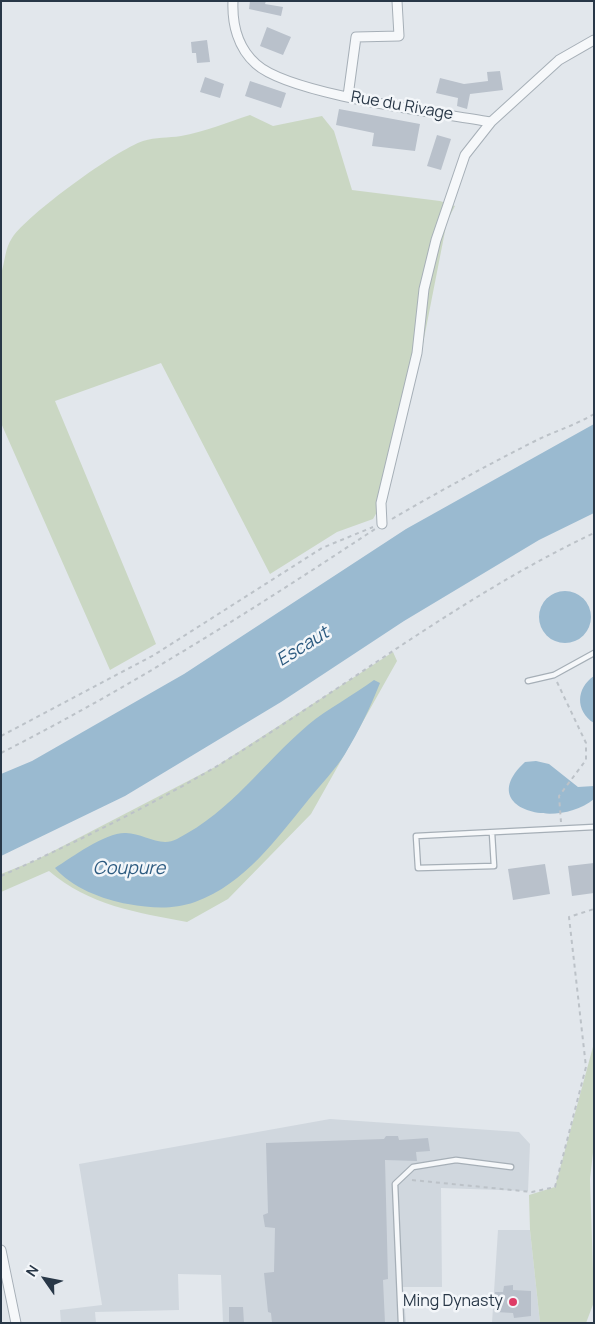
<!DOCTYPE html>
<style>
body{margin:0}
#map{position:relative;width:595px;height:1324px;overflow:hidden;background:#e2e7ec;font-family:Manrope,sans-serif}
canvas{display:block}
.frame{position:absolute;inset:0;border:2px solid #283747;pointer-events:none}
.north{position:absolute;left:20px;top:1254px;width:50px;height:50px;-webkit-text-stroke:4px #f3f6f9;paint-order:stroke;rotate:303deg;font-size:14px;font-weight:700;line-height:20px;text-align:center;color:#283747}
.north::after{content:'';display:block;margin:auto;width:18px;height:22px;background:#283747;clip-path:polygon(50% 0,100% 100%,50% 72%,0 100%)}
</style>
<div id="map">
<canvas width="595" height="1324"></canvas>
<div class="frame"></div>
<div class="north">N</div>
</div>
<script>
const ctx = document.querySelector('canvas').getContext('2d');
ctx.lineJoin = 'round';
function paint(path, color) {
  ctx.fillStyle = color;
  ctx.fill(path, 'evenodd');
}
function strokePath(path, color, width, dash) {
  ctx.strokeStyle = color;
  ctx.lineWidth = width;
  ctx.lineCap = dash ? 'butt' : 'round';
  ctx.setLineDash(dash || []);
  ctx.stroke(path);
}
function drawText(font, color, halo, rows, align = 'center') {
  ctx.font = font + ' Manrope,sans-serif';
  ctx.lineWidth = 5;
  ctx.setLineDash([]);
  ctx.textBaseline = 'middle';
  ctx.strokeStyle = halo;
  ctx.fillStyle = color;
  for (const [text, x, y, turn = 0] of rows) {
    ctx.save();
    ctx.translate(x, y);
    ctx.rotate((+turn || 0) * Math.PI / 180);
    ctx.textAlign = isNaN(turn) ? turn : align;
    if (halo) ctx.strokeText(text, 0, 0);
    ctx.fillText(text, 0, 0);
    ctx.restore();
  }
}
paint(new Path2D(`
 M 330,1119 L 519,1132 L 530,1144 L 528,1191 L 441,1188 L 442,1287 L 403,1287 L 406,1323 L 223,1323 L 221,1275 L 178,1274 L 179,1310 L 95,1312 L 96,1323 L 61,1323 L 60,1310 L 102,1305 L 79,1164 Z
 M 498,1230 L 530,1230 L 540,1323 L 492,1323 Z`), '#d0d7de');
paint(new Path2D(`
 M 250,115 L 273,126 L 322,116 L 334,131 L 352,190 L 440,201 L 455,206 L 447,221 L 418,369 L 410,367 L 381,505 L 373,519 L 337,532 L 270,574 L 161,363 L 55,401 L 156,644 L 110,670 L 1,423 L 1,274 C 5,262 5,248 12,238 C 28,214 116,150 143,141 C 156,137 168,138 181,136 C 204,132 228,122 250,115 Z
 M 393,652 L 397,661 L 311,814 L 228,899 L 187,922 C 138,913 88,905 49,871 L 1,892 L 1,874 L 36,860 L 215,767 Z
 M 594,1043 L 594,1144 L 590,1179 L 594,1302 L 586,1323 L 540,1323 L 530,1230 L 529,1195 L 555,1187 Z`), '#cad7c3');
paint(new Path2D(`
 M 594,424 L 594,513 L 539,540 L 404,621 L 281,702 L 125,796 L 1,856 L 1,774 L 32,761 L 184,674 L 406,529 Z
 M539 617a26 26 0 1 1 52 0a26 26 0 1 1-52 0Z
 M 594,676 L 594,723 C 575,711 576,688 594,676 Z
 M 374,680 L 380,683 C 370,708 359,731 345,754 C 335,770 321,784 309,799 C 277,838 245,884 195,902 C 171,910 152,908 128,904 C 103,900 71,887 55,868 C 72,857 106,832 126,833 C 143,833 160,848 177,839 C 233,810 262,764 308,725 C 327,709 354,695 374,680 Z
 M 536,761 L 549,764 L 578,787 L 594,786 L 594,799 C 557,830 474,809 525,762 Z`), '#9abad0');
paint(new Path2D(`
 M 250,1 L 266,1 L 265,4 L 283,7 L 281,16 L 249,9 Z
 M 267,27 L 291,37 L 283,55 L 260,46 Z
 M 207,40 L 210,62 L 197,63 L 196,53 L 192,53 L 191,42 Z
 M 500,71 L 503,90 L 470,94 L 467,109 L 457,106 L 458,98 L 436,93 L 440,78 L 464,84 L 488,81 L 487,72 Z
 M 205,77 L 224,84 L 220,98 L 200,92 Z
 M 250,81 L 286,93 L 281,108 L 245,96 Z
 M 339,109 L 420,124 L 415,151 L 372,146 L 374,133 L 336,125 Z
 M 437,135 L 451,139 L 441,170 L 427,166 Z
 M 594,863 L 594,893 L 572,896 L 568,866 Z
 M 545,864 L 550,894 L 513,900 L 508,869 Z
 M 386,1136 L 398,1136 L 399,1140 L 428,1138 L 430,1151 L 416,1152 L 417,1161 L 385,1160 L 388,1279 L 383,1280 L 385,1323 L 272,1323 L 271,1313 L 268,1312 L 264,1273 L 274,1272 L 275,1228 L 265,1227 L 263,1215 L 268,1213 L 266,1143 L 384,1139 Z
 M 513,1285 L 513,1290 L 531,1291 L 531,1316 L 514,1318 L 513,1313 L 496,1312 L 495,1292 L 503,1292 L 504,1286 Z
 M 229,1307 L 243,1307 L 244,1323 L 229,1323 Z`), '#b9c1cb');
const service = new Path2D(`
 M 528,681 L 554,675 L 594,653
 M 492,833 L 494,866 L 418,868 L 416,836 L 594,827
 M 401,1323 L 395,1184 L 413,1167 L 456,1160 L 511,1167`);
const minor = new Path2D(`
 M 233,1 C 232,24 238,48 256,64 C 290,95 440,113 491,122 L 559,60 L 594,40
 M 348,96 L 356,37 L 399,36 L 397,1
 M 382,524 L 381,503 L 417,353 L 424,289 L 436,240 L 465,155 L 491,122
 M 1,1250 L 16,1323`);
strokePath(service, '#a6afb7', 7);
strokePath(minor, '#a6afb7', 11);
strokePath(new Path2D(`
 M 392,519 C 438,492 484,467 531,443 C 552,432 574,426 594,414
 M 557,682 L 586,743 L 586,760 L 559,796 L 561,822
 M 1,736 L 154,655 L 322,548 L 373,527
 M 1,753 C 131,687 254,609 375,529
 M 1,876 C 74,843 146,808 214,768 C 341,691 459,597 594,533
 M 412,1180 L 532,1192 L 555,1187 L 586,1067 L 569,917 L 594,909`), '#bcc2c8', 2, [4, 4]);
strokePath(service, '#f6f8fa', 4.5);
strokePath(minor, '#f6f8fa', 9);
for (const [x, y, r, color] of [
 [513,1302,5,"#de3b66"]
]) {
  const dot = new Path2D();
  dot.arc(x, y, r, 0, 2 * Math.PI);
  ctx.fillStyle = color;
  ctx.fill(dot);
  strokePath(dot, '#f3f6f9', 2);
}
drawText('16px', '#283747', '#f3f6f9', [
 ["Rue du Rivage",402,106,10]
]);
drawText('16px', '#283747', '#f3f6f9', [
 ["Ming Dynasty",503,1302]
], 'right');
drawText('italic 18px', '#2d5b80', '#f3f6f9', [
 ["Escaut",303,647,-32],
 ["Coupure",129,869]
]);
</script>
